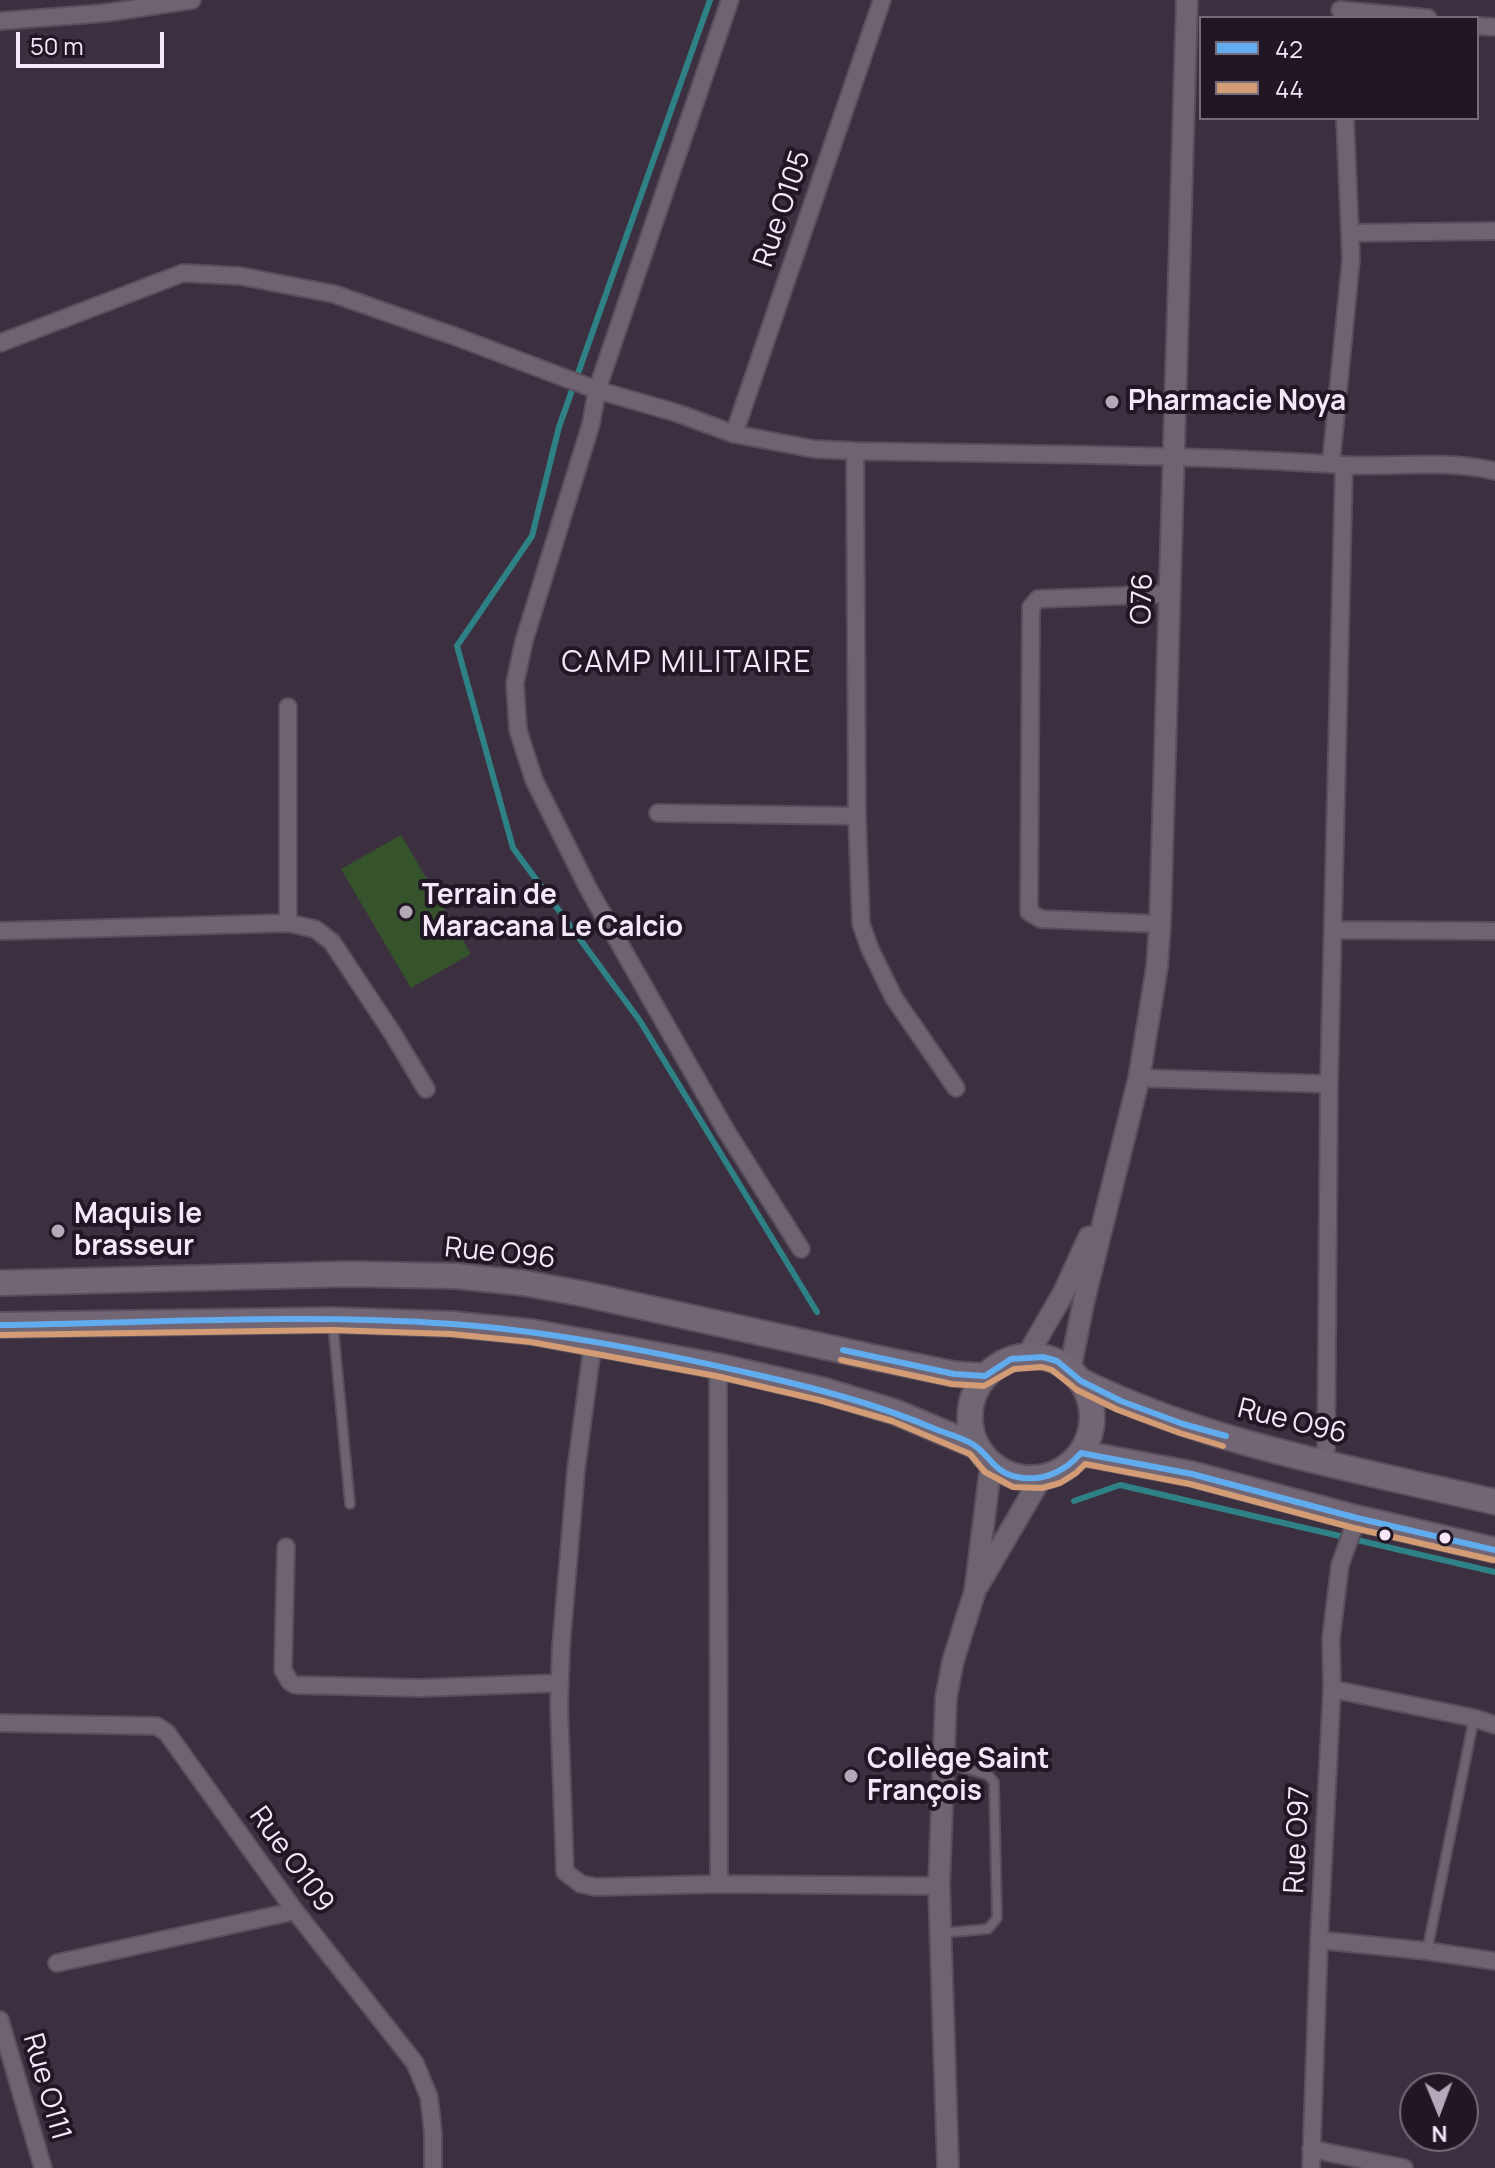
<!DOCTYPE html>
<meta charset="utf-8">
<style>
body{margin:0}
#map{position:relative;width:1495px;height:2168px;overflow:hidden;background:#3c3040;font-family:Manrope,sans-serif}
canvas{display:block}
.legend{position:absolute;left:1199px;top:16px;width:280px;height:104px;box-sizing:border-box;background:#211724;border:2px solid #766b7a;margin:0;padding:10px 14px;list-style:none;font-size:24px;color:#f6e8fa}
.legend li{display:flex;align-items:center;gap:16px;height:40px}
.legend b{width:40px;border:2px solid #766b7a}
.north{position:absolute;left:1399px;top:2072px;width:80px;height:80px;box-sizing:border-box;background:#211724;border:2px solid #766b7a;border-radius:50%;rotate:179deg;font-size:22px;font-weight:700;line-height:32px;text-align:center;color:#f6e8fa}
.north::after{content:'';display:block;margin:auto;width:28px;height:36px;background:#b5a8b9;clip-path:polygon(50% 0,100% 100%,50% 72%,0 100%)}
.scale{position:absolute;left:16px;top:32px;width:148px;height:36px;box-sizing:border-box;border:4px solid #f6e8fa;border-top:0;padding-left:10px;font-size:24px;line-height:28px;white-space:nowrap;color:#f6e8fa;-webkit-text-stroke:6px #211724;paint-order:stroke}
</style>
<div id="map">
<canvas width="1495" height="2168"></canvas>
<ul class="legend">
<li><b style="height:10px;background:#60acee"></b>42</li>
<li><b style="height:10px;background:#d39c74"></b>44</li>
</ul>
<div class="north">N</div>
<div class="scale">50 m</div>
</div>
<script>
const ctx = document.querySelector('canvas').getContext('2d');
ctx.lineJoin = 'round';
function paint(path, color) {
  ctx.fillStyle = color;
  ctx.fill(path, 'evenodd');
}
function strokePath(path, color, width, dash) {
  ctx.strokeStyle = color;
  ctx.lineWidth = width;
  ctx.lineCap = dash ? 'butt' : 'round';
  ctx.setLineDash(dash || []);
  ctx.stroke(path);
}
function drawText(font, color, halo, rows, align = 'center') {
  ctx.font = font + ' Manrope,sans-serif';
  ctx.lineWidth = 8;
  ctx.setLineDash([]);
  ctx.textBaseline = 'middle';
  ctx.strokeStyle = halo;
  ctx.fillStyle = color;
  for (const [text, x, y, turn = 0] of rows) {
    ctx.save();
    ctx.translate(x, y);
    ctx.rotate((+turn || 0) * Math.PI / 180);
    ctx.textAlign = isNaN(turn) ? turn : align;
    if (halo) ctx.strokeText(text, 0, 0);
    ctx.fillText(text, 0, 0);
    ctx.restore();
  }
}
paint(new Path2D(`
 M 401,835 L 471,954 L 411,988 L 341,869 Z`), '#36542b');
strokePath(new Path2D(`
 M 710,0 L 559,427 L 532,536 L 457,646 L 513,848 L 640,1021 L 817,1312
 M 1074,1501 L 1120,1485 L 1495,1572`), '#2e8286', 6);
const service = new Path2D(`
 M 333,1325 L 350,1504
 M 940,1933 L 988,1929 L 997,1918 L 994,1782 L 988,1775 L 943,1762
 M 1427,1951 L 1474,1718`);
const minor = new Path2D(`
 M 730,0 L 597,390 L 591,424 L 524,641 L 515,683 L 518,730 L 534,780 L 589,890 L 725,1129 L 801,1249
 M 1340,10 L 1428,18
 M 0,21 L 105,13 L 192,0
 M 1477,26 L 1495,27
 M 1350,233 L 1495,231
 M 0,343 L 183,273 L 240,276 L 334,294 L 454,336 L 597,390 L 677,413 L 734,434 L 814,449 L 855,451 C 1018,454 1181,454 1343,465 C 1395,468 1442,459 1495,471
 M 734,434 L 882,0
 M 855,451 L 857,816 L 861,924 L 870,949 L 894,998 L 956,1088
 M 1331,463 L 1351,259 L 1345,118
 M 658,813 L 857,816
 M 288,923 L 315,929 L 332,942 L 393,1034 L 426,1089
 M 1160,924 L 1041,919 L 1029,912 L 1031,607 L 1038,599 L 1171,594
 M 1334,930 L 1495,931
 M 0,931 L 288,923 L 288,707
 M 1139,1078 L 1329,1084
 M 593,1342 L 576,1470 L 561,1647 L 559,1705 L 565,1872 L 581,1884 L 596,1887 L 719,1884
 M 718,1366 L 719,1884 L 939,1886
 M 1326,1462 L 1329,1084 L 1344,465
 M 286,1547 L 283,1670 L 290,1682 L 295,1685 L 420,1688 L 559,1683
 M 1332,1689 L 1474,1718 L 1495,1725
 M 0,1723 L 157,1726 L 167,1733 L 295,1911 L 415,2063 L 429,2097 L 433,2133 L 433,2168
 M 1319,1940 L 1427,1951 L 1495,1961
 M 57,1963 L 295,1911
 M 0,2020 L 43,2168
 M 1311,2149 L 1404,2168
 M 1311,2168 L 1319,1940 L 1332,1689 L 1331,1639 L 1340,1565 L 1357,1518`);
const tertiary = new Path2D(`
 M 1027,1356 L 1064,1292 L 1089,1237
 M 1070,1370 L 1084,1300 L 1139,1078 L 1157,967 L 1160,924 L 1187,0
 M 979,1584 L 1041,1478
 M 948,2168 L 939,1886 L 946,1698 L 953,1661 L 975,1591 L 991,1464`);
const secondary = new Path2D(`
 M 0,1283 L 349,1274 L 456,1276 L 524,1283 L 584,1294 L 872,1357 L 954,1374 L 985,1376
 M 0,1325 L 332,1320 L 452,1324 L 532,1332 L 718,1366 L 822,1390 L 895,1412 L 976,1446
 M970 1417a61 61 0 1 1 122 0a61 61 0 1 1-122 0Z
 M 1081,1381 C 1210,1445 1356,1469 1495,1502
 M 1081,1453 L 1192,1474 L 1357,1518 L 1495,1550`);
strokePath(service, '#594f5c', 12);
strokePath(minor, '#594f5c', 20);
strokePath(tertiary, '#594f5c', 24);
strokePath(secondary, '#594f5c', 28);
strokePath(service, '#6d6371', 8);
strokePath(minor, '#6d6371', 16);
strokePath(tertiary, '#6d6371', 20);
strokePath(secondary, '#726675', 24);
strokePath(new Path2D(`
 M 0,1325 C 150,1323 303,1313 453,1324 C 557,1332 661,1353 762,1376 C 822,1390 879,1405 935,1429 C 948,1434 963,1438 974,1445 C 989,1455 995,1473 1017,1477 C 1043,1482 1064,1472 1081,1453 L 1192,1474 L 1357,1518 L 1495,1550
 M 843,1350 L 954,1374 L 985,1376 L 1011,1359 L 1043,1357 L 1057,1361 L 1081,1381 L 1121,1401 L 1183,1424 L 1226,1436`), '#60acee', 6);
strokePath(new Path2D(`
 M 0,1335 L 332,1330 L 451,1334 L 531,1342 L 716,1376 L 819,1400 L 892,1421 L 970,1454 L 985,1472 L 1013,1487 L 1042,1488 L 1060,1483 L 1076,1473 L 1085,1464 L 1190,1484 L 1354,1528 L 1493,1560
 M 841,1360 L 952,1384 L 984,1386 L 1014,1369 L 1042,1367 L 1052,1370 L 1077,1390 L 1118,1410 L 1180,1433 L 1223,1446`), '#d39c74', 6);
for (const [x, y, r, color] of [
 [1112,402,8,"#b5a8b9"],
 [406,912,8,"#b5a8b9"],
 [58,1231,8,"#b5a8b9"],
 [1385,1535,7,"#f6e8fa"],
 [1445,1538,7,"#f6e8fa"],
 [851,1776,8,"#b5a8b9"]
]) {
  const dot = new Path2D();
  dot.arc(x, y, r, 0, 2 * Math.PI);
  ctx.fillStyle = color;
  ctx.fill(dot);
  strokePath(dot, '#211724', 3);
}
drawText('28px', '#f6e8fa', '#211724', [
 ["Rue O105",783,209,-71],
 ["O76",1143,599,-88],
 ["Rue O96",500,1254,6],
 ["Rue O96",1292,1422,14],
 ["Rue O97",1298,1840,-87],
 ["Rue O109",291,1860,54],
 ["Rue O111",46,2087,74]
]);
drawText('bold 28px', '#f6e8fa', '#211724', [
 ["Pharmacie Noya",1128,402],
 ["Terrain de",422,896],
 ["Maracana Le Calcio",422,928],
 ["Maquis le",74,1215],
 ["brasseur",74,1247],
 ["Collège Saint",867,1760],
 ["François",867,1792]
], 'left');
ctx.letterSpacing = '2px';
drawText('30px', '#f6e8fa', '#211724', [
 ["CAMP MILITAIRE",687,664]
]);
ctx.letterSpacing = '0px';
</script>
